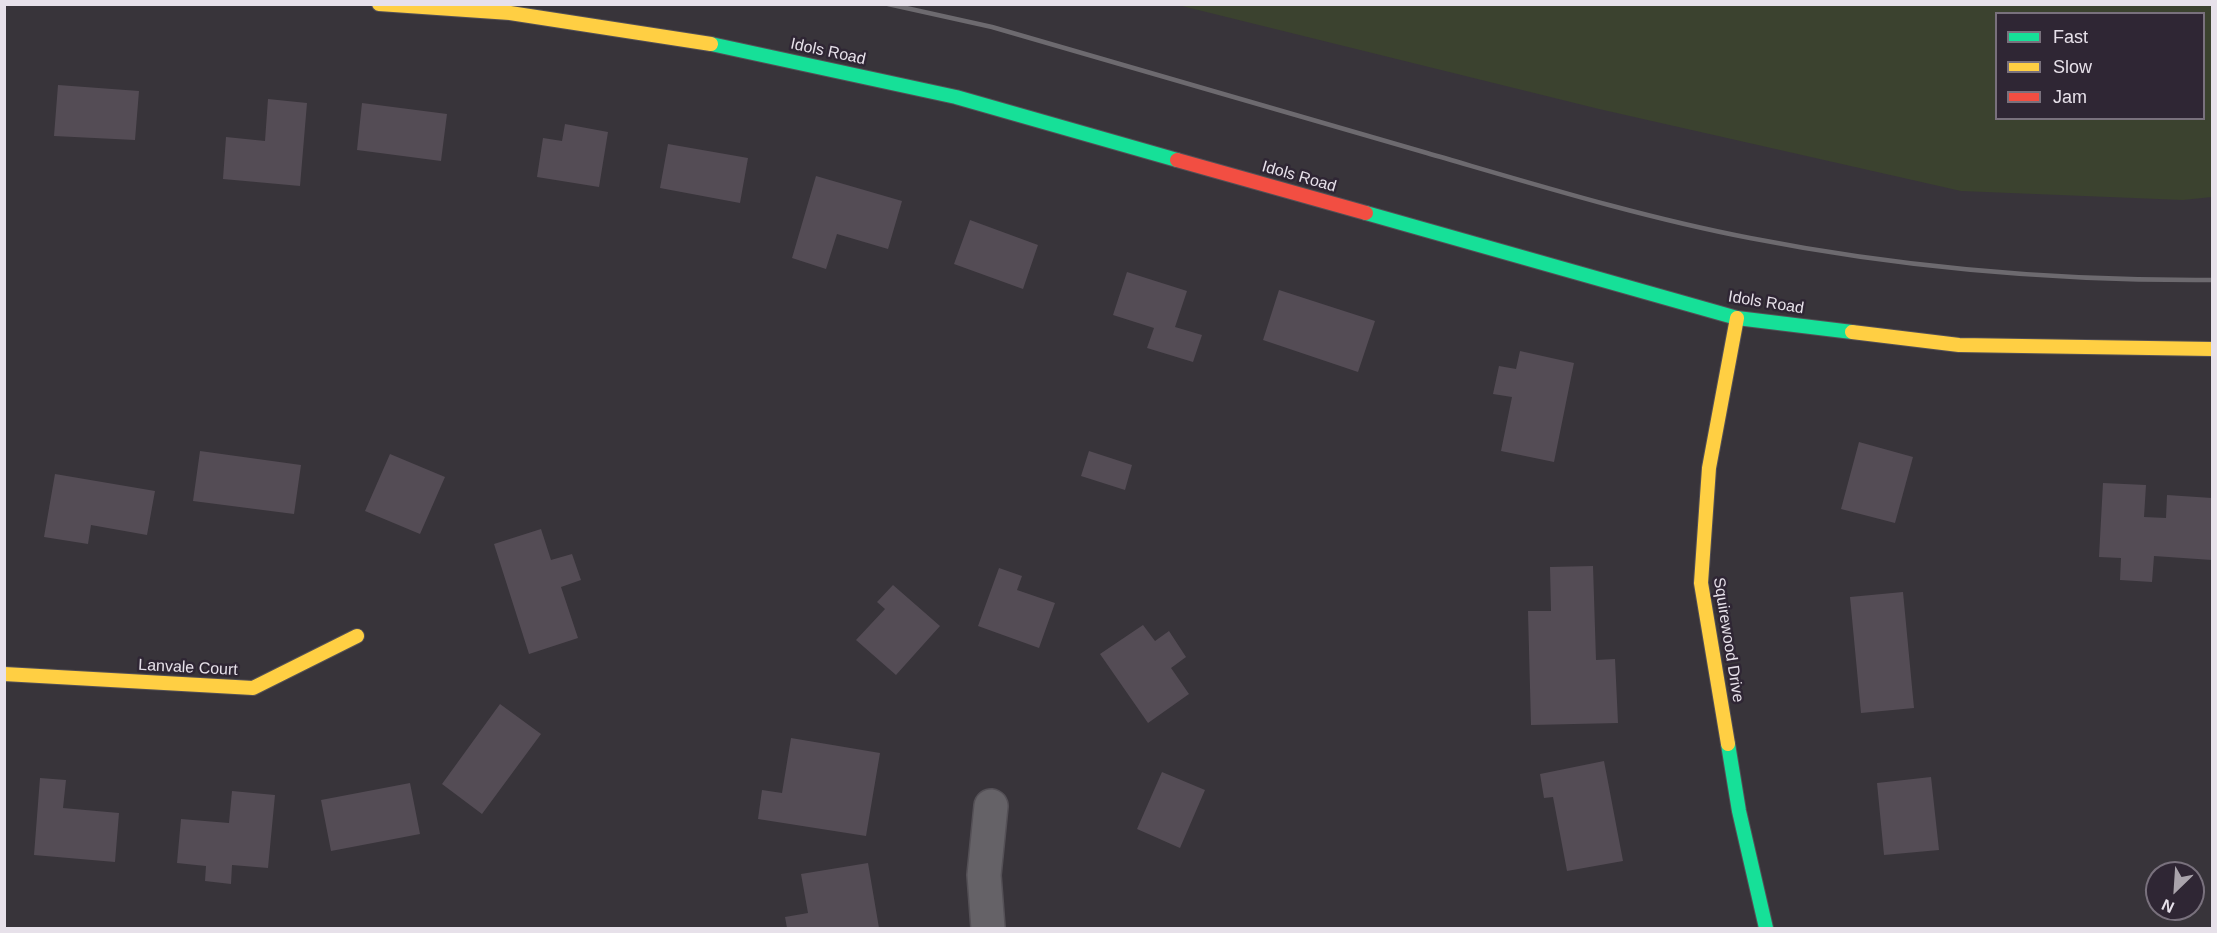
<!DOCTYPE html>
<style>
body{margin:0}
#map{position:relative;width:2217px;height:933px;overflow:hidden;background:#38343a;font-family:Helvetica,sans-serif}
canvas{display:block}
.frame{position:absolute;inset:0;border:6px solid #e7e1ea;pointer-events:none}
.legend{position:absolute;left:1995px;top:12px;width:210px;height:108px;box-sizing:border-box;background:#2f2634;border:2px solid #79717d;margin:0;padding:8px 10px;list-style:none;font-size:18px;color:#e7e1ea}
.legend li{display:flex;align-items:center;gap:12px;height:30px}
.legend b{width:30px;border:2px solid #79717d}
.north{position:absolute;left:2145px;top:861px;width:60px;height:60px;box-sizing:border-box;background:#2f2634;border:2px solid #79717d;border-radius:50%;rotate:205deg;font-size:16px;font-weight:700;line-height:24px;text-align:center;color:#e7e1ea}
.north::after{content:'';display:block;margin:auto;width:21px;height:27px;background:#aaa4ac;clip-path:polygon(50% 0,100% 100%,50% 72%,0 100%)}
</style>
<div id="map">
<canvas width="2217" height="933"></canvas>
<div class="frame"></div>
<ul class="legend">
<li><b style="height:8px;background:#16e098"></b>Fast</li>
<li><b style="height:8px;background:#ffcf43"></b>Slow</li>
<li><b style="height:8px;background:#f24e42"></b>Jam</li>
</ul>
<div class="north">N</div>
</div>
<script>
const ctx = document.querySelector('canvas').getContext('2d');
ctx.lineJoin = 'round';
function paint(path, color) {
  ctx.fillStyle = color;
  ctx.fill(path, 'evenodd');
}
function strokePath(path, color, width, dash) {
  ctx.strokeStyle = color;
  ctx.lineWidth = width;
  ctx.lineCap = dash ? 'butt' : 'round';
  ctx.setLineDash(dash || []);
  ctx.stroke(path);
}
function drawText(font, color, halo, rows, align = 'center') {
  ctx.font = font + ' Helvetica,sans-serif';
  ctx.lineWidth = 5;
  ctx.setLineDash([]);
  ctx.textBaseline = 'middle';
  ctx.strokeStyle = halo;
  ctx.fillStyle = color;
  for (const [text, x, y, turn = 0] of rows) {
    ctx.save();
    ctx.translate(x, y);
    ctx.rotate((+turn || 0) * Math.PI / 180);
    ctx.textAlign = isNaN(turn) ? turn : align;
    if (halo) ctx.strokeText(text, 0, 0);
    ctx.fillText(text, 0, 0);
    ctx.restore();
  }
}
paint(new Path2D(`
 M 1178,5 L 2212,5 L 2212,197 L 2183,200 L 1961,191 L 1599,109 ZM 1996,14 L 2204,14 L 2204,118 L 1996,118 Z`), '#3b422f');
paint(new Path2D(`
 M 58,85 L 139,91 L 135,140 L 54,136 Z
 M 268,99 L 307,103 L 300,186 L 223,179 L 226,137 L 265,141 Z
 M 362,103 L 447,114 L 441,161 L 357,150 Z
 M 565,124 L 608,132 L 599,187 L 537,177 L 543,138 L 562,141 Z
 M 668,144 L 748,158 L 740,203 L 660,188 Z
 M 816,176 L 902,201 L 888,249 L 837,234 L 826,269 L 792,258 Z
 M 970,220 L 1038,245 L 1023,289 L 954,264 Z
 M 1127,272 L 1187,291 L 1175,327 L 1202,335 L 1193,362 L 1147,348 L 1154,328 L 1113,315 Z
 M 1279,290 L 1375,321 L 1358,372 L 1263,340 Z
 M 1520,351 L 1574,363 L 1554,462 L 1501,451 L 1512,397 L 1493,394 L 1499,366 L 1516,369 Z
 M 1859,442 L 1913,457 L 1895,523 L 1841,509 Z
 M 200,451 L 301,465 L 294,514 L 193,501 Z
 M 1089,451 L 1132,465 L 1125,490 L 1081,476 Z
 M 390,454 L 445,477 L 420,534 L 365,511 Z
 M 55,474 L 155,491 L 147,535 L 91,525 L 88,544 L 44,537 Z
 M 2103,483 L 2146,485 L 2144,517 L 2166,518 L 2167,495 L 2212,498 L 2212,560 L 2154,556 L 2152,582 L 2120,580 L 2121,558 L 2099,557 Z
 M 541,529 L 551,560 L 572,554 L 581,580 L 561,587 L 578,638 L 529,654 L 494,544 Z
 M 1593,566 L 1596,660 L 1615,659 L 1618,723 L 1531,725 L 1528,611 L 1551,611 L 1550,567 Z
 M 999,568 L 1022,576 L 1017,590 L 1055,603 L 1039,648 L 978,626 Z
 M 893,585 L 940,626 L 896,675 L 856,640 L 885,609 L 877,602 Z
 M 1903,592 L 1914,708 L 1861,713 L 1850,597 Z
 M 1143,625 L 1155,641 L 1169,631 L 1186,657 L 1171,668 L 1189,694 L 1148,723 L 1100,654 Z
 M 500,704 L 541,734 L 482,814 L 442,784 Z
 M 791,738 L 880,753 L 866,836 L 758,819 L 762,790 L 782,793 Z
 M 1604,761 L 1623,861 L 1567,871 L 1553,797 L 1544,798 L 1540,774 Z
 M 1162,772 L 1205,790 L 1180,848 L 1137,829 Z
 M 1931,777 L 1939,850 L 1884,855 L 1877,783 Z
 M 40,778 L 66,780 L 63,808 L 119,813 L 115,862 L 34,855 Z
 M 410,783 L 420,834 L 331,851 L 321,800 Z
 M 232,791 L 275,795 L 268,868 L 232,865 L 231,884 L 205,881 L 206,866 L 177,863 L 181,819 L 229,823 Z
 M 868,863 L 879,928 L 787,928 L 785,917 L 808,913 L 801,874 Z`), '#544c55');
const street = new Path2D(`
 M 988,928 L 984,875 L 991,806`);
const fast = new Path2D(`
 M 711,44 L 956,97 L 1177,160
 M 1366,213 L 1737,318 L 1852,332
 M 1728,744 L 1739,811 L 1766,928`);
const slow = new Path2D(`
 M 379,4 L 510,13 L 711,44
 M 1852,332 L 1959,345 L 2212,349
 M 4,674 L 253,688 L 357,636
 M 1728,744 L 1701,583 L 1709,468 L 1737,318`);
const jam = new Path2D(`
 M 1177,160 L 1366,213`);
strokePath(street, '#545056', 36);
strokePath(fast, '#545056', 16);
strokePath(slow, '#545056', 16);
strokePath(jam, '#545056', 16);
strokePath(street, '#656267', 33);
strokePath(fast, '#16e098', 14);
strokePath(slow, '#ffcf43', 14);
strokePath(jam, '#f24e42', 14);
strokePath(new Path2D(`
 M 888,4 L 992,27 C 1137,69 1282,111 1427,153 C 1534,184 1641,217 1750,238 C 1903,268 2056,281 2212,280`), '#6d6a6f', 4.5);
drawText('16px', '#e7e1ea', '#2f2634', [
 ["Idols Road",828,52,12],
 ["Idols Road",1299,177,16],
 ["Idols Road",1766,303,9],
 ["Squirewood Drive",1728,640,81],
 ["Lanvale Court",188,668,3]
]);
</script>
